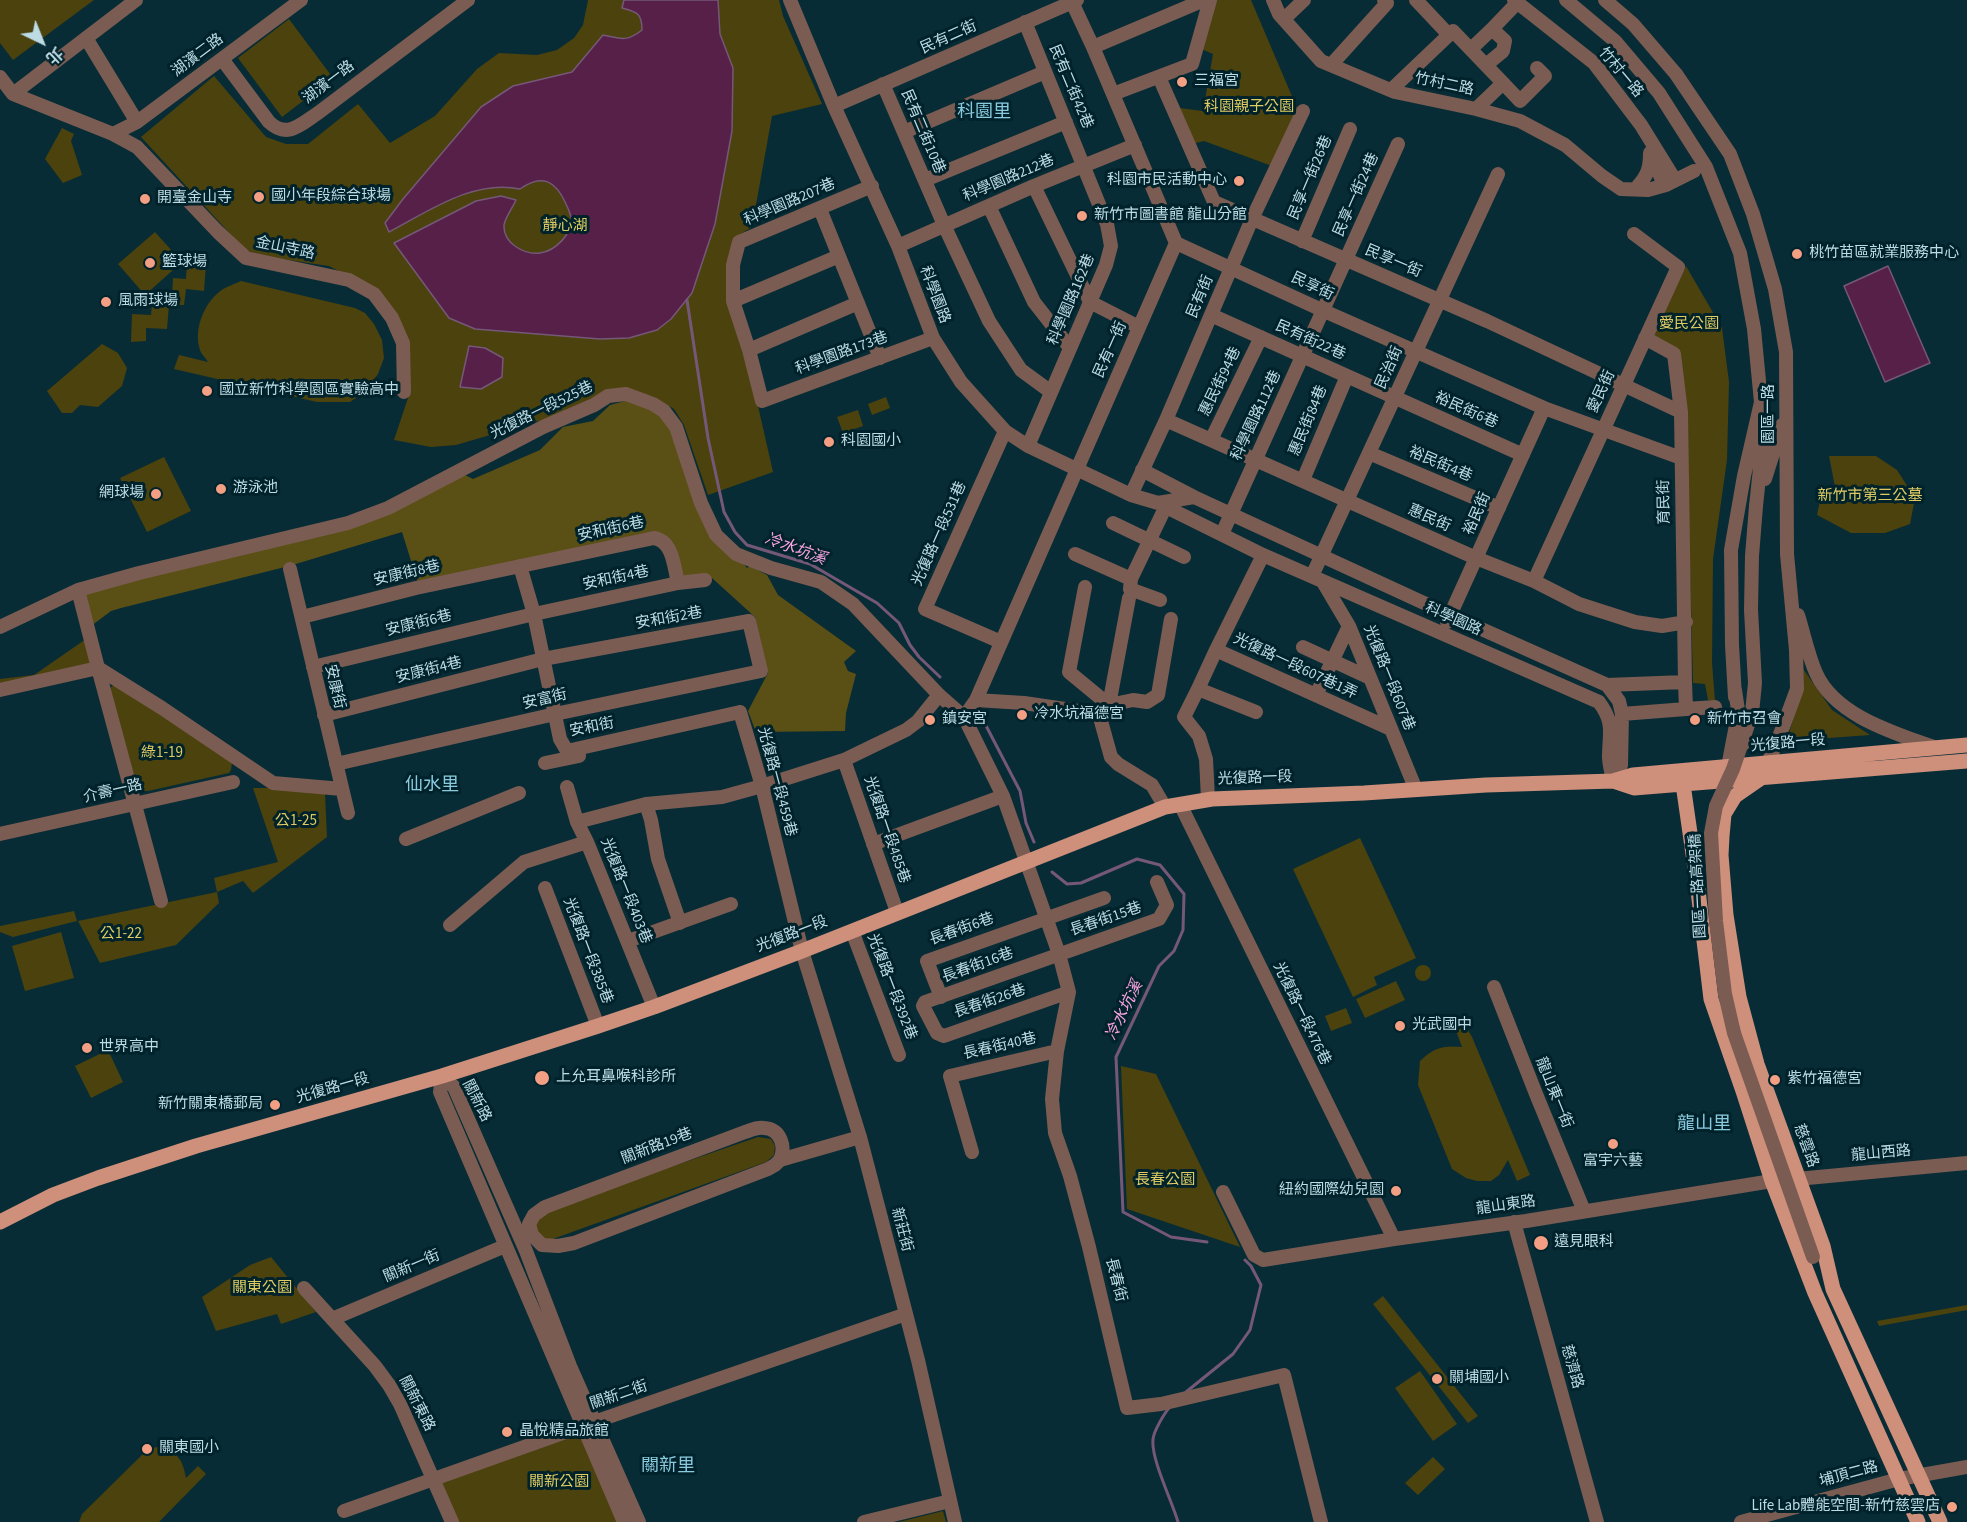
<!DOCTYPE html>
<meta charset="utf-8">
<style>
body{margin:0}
#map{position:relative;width:1967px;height:1522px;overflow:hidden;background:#082c35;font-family:"Source Sans 3","Noto Sans TC",sans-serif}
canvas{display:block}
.north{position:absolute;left:12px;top:12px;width:60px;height:60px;-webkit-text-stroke:4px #00222b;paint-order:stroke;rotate:137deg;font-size:16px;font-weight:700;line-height:24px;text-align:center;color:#bcdbe5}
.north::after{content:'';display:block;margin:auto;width:21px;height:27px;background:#bcdbe5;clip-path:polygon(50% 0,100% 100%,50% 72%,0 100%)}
</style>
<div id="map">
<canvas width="1967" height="1522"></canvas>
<div class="north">北</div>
</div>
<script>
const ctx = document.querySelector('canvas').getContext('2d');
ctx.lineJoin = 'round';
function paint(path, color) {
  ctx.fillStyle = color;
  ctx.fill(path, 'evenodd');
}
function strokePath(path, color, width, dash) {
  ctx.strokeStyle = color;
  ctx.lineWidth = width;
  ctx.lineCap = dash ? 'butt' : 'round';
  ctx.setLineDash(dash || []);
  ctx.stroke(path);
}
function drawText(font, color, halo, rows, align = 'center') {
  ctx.font = font + ' "Source Sans 3","Noto Sans TC",sans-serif';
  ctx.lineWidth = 6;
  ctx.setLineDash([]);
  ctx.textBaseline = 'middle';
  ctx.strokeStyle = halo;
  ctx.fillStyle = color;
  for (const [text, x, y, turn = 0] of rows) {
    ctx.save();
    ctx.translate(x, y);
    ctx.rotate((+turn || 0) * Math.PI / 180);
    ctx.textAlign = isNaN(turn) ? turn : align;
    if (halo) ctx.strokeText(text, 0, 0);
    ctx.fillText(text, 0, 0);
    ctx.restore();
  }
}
paint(new Path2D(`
 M 0,0 L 94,0 L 13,60 L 0,43 Z
 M 588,0 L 779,0 L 783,16 L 822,104 L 772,116 L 752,227 L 737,236 L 726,298 L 756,397 L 773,472 L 708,495 L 684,425 L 674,409 L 654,397 L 622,392 L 581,417 L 538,421 L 456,445 L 431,447 L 394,440 L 410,392 L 406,333 L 370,288 L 329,266 L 268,257 L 245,250 L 141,137 L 214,76 L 266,137 L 286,144 L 308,144 L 358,104 L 390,143 L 435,116 L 477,69 L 499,53 L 537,55 L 557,50 L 574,38 L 583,25 Z
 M 1213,0 L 1251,0 L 1297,108 L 1272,166 L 1204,141 L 1192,144 L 1179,108 L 1203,111 L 1213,54 L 1199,48 Z
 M 289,19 L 333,78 L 282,117 L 238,58 Z
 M 62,128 L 74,134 L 71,141 L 82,175 L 63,183 L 45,159 Z
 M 155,232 L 182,262 L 145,295 L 118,264 Z
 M 187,263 L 206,265 L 204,291 L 186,289 L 184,305 L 169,305 L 167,329 L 146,328 L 146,341 L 131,342 L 132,314 L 151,315 L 153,294 L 172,295 L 173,278 L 186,279 Z
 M 1686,266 L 1722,328 L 1729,382 L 1727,460 L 1713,559 L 1712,663 L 1715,701 L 1708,700 L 1705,684 L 1693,683 L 1686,412 L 1679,351 L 1653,336 Z
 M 241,281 L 355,308 L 365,313 L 374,324 L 382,340 L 384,358 L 378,374 L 364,392 L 350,402 L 317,402 L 174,369 L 179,355 L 208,362 C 206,358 201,354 200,350 C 193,328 205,301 223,289 C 228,286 235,284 241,281 Z
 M 102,344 L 118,353 L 127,368 L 122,386 L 98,407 L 80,405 L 72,413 L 62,413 L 47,391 Z
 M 886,397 L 890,408 L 872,415 L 868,404 Z
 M 858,410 L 863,426 L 843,433 L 837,417 Z
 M 1829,456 L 1876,456 L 1897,470 L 1915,498 L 1910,524 L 1885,533 L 1851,533 L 1817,515 L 1822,491 L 1835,487 Z
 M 164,457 L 191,511 L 147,532 L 120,478 Z
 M 86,639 L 91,662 L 88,667 L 0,686 L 0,679 L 34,675 Z
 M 1801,666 L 1832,710 L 1870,735 L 1787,741 L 1800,694 Z
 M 116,683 L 232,762 L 231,770 L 229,773 L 148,791 L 139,791 L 136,787 L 109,689 Z
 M 253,788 L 272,788 L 325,794 L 327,837 L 253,893 L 243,881 L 217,892 L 214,878 L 278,862 Z
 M 1360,838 L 1416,958 L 1374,977 L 1377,985 L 1353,997 L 1293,869 Z
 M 217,892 L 219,903 L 176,945 L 100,963 L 78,921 Z
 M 74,911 L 77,921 L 13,937 L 0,932 L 0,926 Z
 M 61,932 L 74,978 L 25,991 L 12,946 Z
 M1415 973a8 8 0 1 1 16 0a8 8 0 1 1-16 0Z
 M 1396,981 L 1405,1000 L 1365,1018 L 1356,999 Z
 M 1346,1008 L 1352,1023 L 1331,1031 L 1325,1016 Z
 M 1465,1025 L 1472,1037 L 1530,1175 L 1517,1181 L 1508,1160 L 1499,1175 L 1491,1181 L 1477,1181 L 1466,1178 L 1452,1169 L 1418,1085 L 1420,1061 C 1433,1048 1444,1045 1462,1047 L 1455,1028 Z
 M 108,1050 L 123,1082 L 91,1098 L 75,1066 Z
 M 1121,1066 L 1156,1074 L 1240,1247 L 1127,1209 Z
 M 758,1137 L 771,1139 L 775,1146 L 774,1155 L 766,1162 L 550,1240 L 541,1240 L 532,1232 L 539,1212 Z
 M 271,1257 L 316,1312 L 281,1324 L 277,1314 L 216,1331 L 202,1297 L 250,1265 Z
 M 1383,1296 L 1478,1416 L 1468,1423 L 1373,1304 Z
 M 1967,1305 L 1967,1310 L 1879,1326 L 1877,1321 Z
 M 1420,1371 L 1457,1424 L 1433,1441 L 1395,1388 Z
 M 580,1433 L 620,1522 L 457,1522 L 441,1483 Z
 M 156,1447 C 176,1449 183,1459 186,1478 L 198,1466 L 206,1474 L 159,1522 L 79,1522 L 82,1514 L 144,1453 Z
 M 1433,1457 L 1445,1469 L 1418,1495 L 1405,1483 Z
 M 943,1511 L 946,1522 L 899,1522 Z`), '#4b420d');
paint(new Path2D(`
 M 629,400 L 650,407 L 673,428 L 698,505 L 747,568 L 750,566 L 767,575 L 778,595 L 856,651 L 844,662 L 848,671 L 856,674 L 846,713 L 845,731 L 756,732 L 748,711 L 768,673 L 755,617 L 712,578 L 699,575 L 680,578 L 663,535 L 418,583 L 402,532 L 289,566 L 121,608 L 111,611 L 91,626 L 81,593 L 282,542 L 463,474 L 473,479 L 540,450 L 563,427 L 593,421 L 610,405 Z`), '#5a5015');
const water = new Path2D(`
 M 624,0 L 718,0 L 720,34 L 733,68 L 732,131 L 715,224 L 692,293 L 671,319 L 657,330 L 629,338 L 600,339 L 475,329 L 449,318 L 394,243 L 476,201 L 501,196 L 516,200 C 513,207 505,218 504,225 C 503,243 524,255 540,253 C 555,251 573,234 571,217 C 570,213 568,208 566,204 C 556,181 542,173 520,189 C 474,179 429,211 389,232 L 385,223 L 403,199 L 481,107 L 513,86 L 572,72 L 603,35 C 621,39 627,42 642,30 C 642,13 637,12 622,8 Z
 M 1888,266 L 1930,363 L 1885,382 L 1844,286 Z
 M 469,346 L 485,348 L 503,358 L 502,377 L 481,389 L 460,387 Z`);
paint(water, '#572049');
strokePath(water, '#755878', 1.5);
strokePath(new Path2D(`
 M 687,300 L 708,438 L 724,512 L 735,532 L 747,545 L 810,564 L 877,603 L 899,623 L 910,645 L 919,657 L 940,677
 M 974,710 L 982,718 L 1020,791 L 1026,823 L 1034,842
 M 1052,872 L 1067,884 L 1081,883 L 1137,859 L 1160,865 L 1184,894 L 1183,930 L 1174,951 L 1159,966 L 1116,1057 L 1123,1212 L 1171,1237 L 1207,1242
 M 1186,1392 L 1233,1354 L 1250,1330 L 1261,1285 L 1251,1266 L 1245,1260
 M 1170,1407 C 1165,1412 1153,1432 1153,1440 C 1151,1459 1172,1501 1178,1522`), '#755878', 3);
strokePath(new Path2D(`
 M 790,0 L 834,106 L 898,246 L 933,338 L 961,382 L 1005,431 L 1028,446 L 1131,495 L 1158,503 L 1263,555 L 1599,702 C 1615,724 1609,732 1609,757 C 1609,765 1612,774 1613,781
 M 1071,0 L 1093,47 L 1176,243 L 1324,311 L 1544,408 L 1681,458
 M 1273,0 L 1279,14 L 1321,61 L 1395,92 L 1476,109 L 1520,121 L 1565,145 L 1602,176 L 1621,189 L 1648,190 L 1666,185 L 1694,171
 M 1416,0 L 1449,35
 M 1514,0 L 1594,63 L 1641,125 L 1675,180
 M 1566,0 L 1615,41 L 1659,93 L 1706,167 L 1740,253 L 1754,329 L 1761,402 L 1744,476 L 1731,550 L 1732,645 L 1735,697
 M 1605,0 L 1633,24 L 1676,74 L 1730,154 L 1753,214 L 1775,289 L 1786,352 L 1787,554 L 1796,650 L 1797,689 L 1783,727 L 1765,770
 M 1284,19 L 1304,0
 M 1025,22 L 1107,224 L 1111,246 L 1106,265 L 1028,446
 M 1492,29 L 1517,3
 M 86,38 L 137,122
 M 1093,47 L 1204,0
 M 1471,49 L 1492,29 L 1505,41 L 1503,51 L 1486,65
 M 222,59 L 269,122 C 287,139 300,125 318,113 L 468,0
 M 1331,65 L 1387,3 L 1384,0
 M 0,77 L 13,94 L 113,134 L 137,147 L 218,232 L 246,258 L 349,280 L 374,294 L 392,318 L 403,343 L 404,392
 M 1159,77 L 1214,202 L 1487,321 L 1681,412
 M 1503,83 L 1520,101 L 1545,76 L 1537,68
 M 883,84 L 944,225 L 989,321 L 1021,370 L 1051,392
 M 1391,90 L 1453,31 L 1503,83 L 1476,109
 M 13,94 L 136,0
 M 1113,94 L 1192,64 L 1210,0
 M 834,106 L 1077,0
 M 904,132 L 1045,72
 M 113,134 L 137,122 L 301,0
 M 1651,152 L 1661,178 L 1666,185
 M 925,180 L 1066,122
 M 872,186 L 739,242 L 733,265 L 733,301 L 749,350 L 762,401 L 933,338
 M 1034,186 L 1090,302
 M 1638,186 C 1648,175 1650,167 1650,153
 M 989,206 L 1034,302 L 1070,348
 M 820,209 L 880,358
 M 1302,241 L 1350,129
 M 898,246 L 1034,186 L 1135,145
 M 733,301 L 839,256
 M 1090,302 L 1139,327
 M 1211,315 L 1523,455
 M 1645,338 L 1674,354 L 1681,412 L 1685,682
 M 749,350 L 858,303
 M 1166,420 L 1476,558 L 1534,581 L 1579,604 L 1635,622 L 1662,626 L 1686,622
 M 1211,440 L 1261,337
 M 1369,453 L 1499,508
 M 1142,470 L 1194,497
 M 1765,479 L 1782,425
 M 1303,480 L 1347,376
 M 1131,495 L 1166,420 L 1252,219 L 1303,111
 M 1158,503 L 1194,497 L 1450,615 L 1607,685 L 1619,701 L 1622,714 L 1621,765 L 1613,781
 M 1756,506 L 1762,450 L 1762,422
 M 1113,523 L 1184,557
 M 1222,534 L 1398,144
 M 1075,554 L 1131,579
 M 520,566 L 534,614 L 560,739 L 567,751 L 740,712
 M 290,569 L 348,813
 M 1312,576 L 1498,174
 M 1534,581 L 1678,267 L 1634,234
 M 1323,582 L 1349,626 L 1416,790
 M 1085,587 L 1069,672 L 1109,705 L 1133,700 L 1147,702 L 1158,695 L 1171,619
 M 78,590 L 98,668 L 162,708 L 273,783 L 342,789
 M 1160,600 L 1130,589 L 1131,579 L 1165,508
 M 1798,615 C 1804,634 1808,655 1816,673 C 1835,716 1895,733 1936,748
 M 302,617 L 416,588 L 654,538 C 673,541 674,567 678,583
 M 1447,622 L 1544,408
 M 0,627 L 78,590 L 139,573 L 348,523 L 388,508 L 543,427 L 594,405 L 608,396 L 626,394 L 653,404 L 664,411 L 676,427 L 701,503 L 716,535 L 736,554 L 771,568 L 821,582 L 853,604 L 939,695 L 964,717 L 1003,796 L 1059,954 L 1069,992 L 1057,1051 L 1052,1099 L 1055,1133 L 1070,1176 L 1089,1247 L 1127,1408 L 1161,1404 L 1284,1375 L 1321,1522
 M 1001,642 L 925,609 L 1005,431
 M 1303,647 L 1370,678
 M 1216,650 L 1263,555
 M 313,667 L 534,614 L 678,583 L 705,580
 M 1607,685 L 1685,682 L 1686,709 L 1622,714
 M 1198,689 L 1184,717 L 1199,736 L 1206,759 L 1208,799
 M 0,690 L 98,668 L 161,901
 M 1735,690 L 1743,744
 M 1316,695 L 1349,626
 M 976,700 L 1024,703 L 1099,714
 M 1105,708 L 1109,705 L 1129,598
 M 1686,709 L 1715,707
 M 740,712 L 762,786 L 802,951 L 860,1137 L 918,1360 L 955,1522
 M 1256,712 L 1198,689 L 1216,650 L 1391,729
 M 1099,714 L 1111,757 L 1118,764 L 1152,785 L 1165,807
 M 324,715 L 543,659 L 749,621 L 761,671 L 555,714 L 336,764
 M 964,717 L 976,700 L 1176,243
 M 844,760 L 897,912
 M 545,763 L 579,756
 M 1728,767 L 1736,725
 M 567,787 L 577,822 L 587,842 L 654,1007
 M 646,804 L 651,820 L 658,859 L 680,923
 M 1180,804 L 1394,1239
 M 577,822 L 646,804 L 722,797 L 762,786 L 844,760 L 906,730 L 918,721 L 939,695
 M 0,834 L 233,782
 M 406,839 L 519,793
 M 873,844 L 1003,796
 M 545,888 L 598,1026
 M 450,925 L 524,862 L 587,842
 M 852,931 L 899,1055
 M 628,941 L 731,904
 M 1494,987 L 1536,1094 L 1584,1211
 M 1069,992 L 944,1036 L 937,1033 L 923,1006 L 925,1002 L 1159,919 L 1167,905 L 1157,882
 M 941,997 L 927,961 L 1104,898
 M 442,1076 L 454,1087 L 526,1251 L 570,1366 L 639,1522
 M 442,1076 L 440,1092 L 624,1522
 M 972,1152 L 950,1076 L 1057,1051
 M 780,1160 C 786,1147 781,1129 764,1128 C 757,1127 751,1130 745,1132 L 545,1207 L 534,1215 L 529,1224 L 532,1235 L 542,1245 L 558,1246 L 574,1243 L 768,1169 L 775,1165 L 780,1160 L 860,1137
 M 1797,1179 L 1967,1163
 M 1223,1192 L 1254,1255 L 1263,1260 L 1394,1239 L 1526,1221 L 1772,1181
 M 1514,1222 L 1597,1522
 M 304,1288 L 375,1366 L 389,1385 L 400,1404 L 452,1522
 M 332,1319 L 505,1246
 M 344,1511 L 594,1422 L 906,1314
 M 864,1522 L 950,1501
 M 1741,1522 L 1899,1479 L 1967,1467`), '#7b5c52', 14);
strokePath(new Path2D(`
 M 1761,778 L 1735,796 L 1724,814 L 1722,836 L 1721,855 L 1726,915 L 1739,997 L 1757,1064 L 1823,1246 L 1833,1289 L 1940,1522
 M 1613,781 L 1634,788 L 1967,761
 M 1683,784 L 1697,882 L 1711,999 L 1743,1091 L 1772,1181 L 1815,1293 L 1918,1522
 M 0,1222 L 53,1195 L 98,1178 L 196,1146 L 442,1076 L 598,1026 L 654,1007 L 802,951 L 1165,807 L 1212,799 L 1364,793 L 1486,785 L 1613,781 L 1633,775 L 1967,745`), '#ce8f7b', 15);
strokePath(new Path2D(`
 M 1756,506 L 1752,556 L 1751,610 L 1755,683 L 1752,713 L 1733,769 L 1716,806 L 1711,833 L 1716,921 L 1725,994 L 1734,1033 L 1813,1257`), '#7b5c52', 14);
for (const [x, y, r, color] of [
 [1182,82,6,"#f39f84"],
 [1239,181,6,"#f39f84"],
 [259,197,6,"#f39f84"],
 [145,199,6,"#f39f84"],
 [1082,216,6,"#f39f84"],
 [1797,254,6,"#f39f84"],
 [150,263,6,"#f39f84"],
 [106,302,6,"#f39f84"],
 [207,391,6,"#f39f84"],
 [829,442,6,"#f39f84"],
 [221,489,6,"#f39f84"],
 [156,494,6,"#f39f84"],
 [1022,715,6,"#f39f84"],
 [930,720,6,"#f39f84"],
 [1695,720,6,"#f39f84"],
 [1400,1026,6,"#f39f84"],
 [87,1048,6,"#f39f84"],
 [542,1078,8,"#f39f84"],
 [1775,1080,6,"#f39f84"],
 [275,1105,6,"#f39f84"],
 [1613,1144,6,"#f39f84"],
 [1396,1191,6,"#f39f84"],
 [1541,1243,8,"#f39f84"],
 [1437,1379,6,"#f39f84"],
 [507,1432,6,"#f39f84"],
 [147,1449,6,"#f39f84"],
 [1952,1507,6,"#f39f84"]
]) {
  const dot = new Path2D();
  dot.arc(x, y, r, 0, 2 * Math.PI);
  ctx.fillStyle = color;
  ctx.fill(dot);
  strokePath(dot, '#00222b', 2);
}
drawText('15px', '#bcdbe5', '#00222b', [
 ["民有二街",949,38,-24],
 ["湖濱二路",198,56,-37],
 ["竹村一路",1620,73,50],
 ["湖濱一路",329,83,-37],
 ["竹村二路",1444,85,12],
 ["民有二街42巷",1070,87,67],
 ["民有二街10巷",922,132,67],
 ["民享一街26巷",1311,178,-67],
 ["科學園路212巷",1009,179,-23],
 ["民享一街24巷",1357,195,-66],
 ["科學園路207巷",790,203,-23],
 ["金山寺路",285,249,12],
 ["民享一街",1393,262,23],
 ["民享街",1312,287,25],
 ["科學園路",934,295,69],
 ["民有街",1201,297,-67],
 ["科學園路162巷",1072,300,-67],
 ["民有街22巷",1310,341,24],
 ["民有一街",1111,350,-66],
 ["科學園路173巷",842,354,-20],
 ["民治街",1390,368,-66],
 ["惠民街94巷",1221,382,-64],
 ["愛民街",1602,392,-65],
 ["光復路一段525巷",542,411,-26],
 ["裕民街6巷",1466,411,24],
 ["園區一路",1770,414,-90],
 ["科學園路112巷",1257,416,-65],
 ["惠民街84巷",1309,421,-67],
 ["裕民街4巷",1440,465,23],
 ["育民街",1665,502,-91],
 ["裕民街",1478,514,-66],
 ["惠民街",1429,519,24],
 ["安和街6巷",611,530,-12],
 ["光復路一段531巷",940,534,-66],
 ["安康街8巷",407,574,-13],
 ["安和街4巷",616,579,-12],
 ["安和街2巷",669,619,-10],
 ["科學園路",1453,620,24],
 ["安康街6巷",419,624,-14],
 ["光復路一段607巷1弄",1295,667,25],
 ["安康街4巷",429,671,-14],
 ["光復路一段607巷",1388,678,68],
 ["安康街",334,687,77],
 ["安富街",545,700,-13],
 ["安和街",592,728,-11],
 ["光復路一段",1788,744,-5],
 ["光復路一段",1255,779,-2],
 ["光復路一段459巷",776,782,75],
 ["介壽一路",113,792,-13],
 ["光復路一段485巷",886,830,71],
 ["園區一路高架橋",1699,886,-93],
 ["光復路一段403巷",625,891,68],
 ["長春街15巷",1106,920,-19],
 ["長春街6巷",962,930,-20],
 ["光復路一段",792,935,-21],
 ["光復路一段385巷",587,951,69],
 ["長春街16巷",978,966,-20],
 ["光復路一段392巷",891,987,69],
 ["長春街26巷",990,1002,-19],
 ["光復路一段476巷",1301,1014,64],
 ["長春街40巷",1000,1047,-13],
 ["光復路一段",333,1089,-16],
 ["龍山東一街",1553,1093,68],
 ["關新路",476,1101,63],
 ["慈雲路",1805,1146,70],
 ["關新路19巷",657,1147,-21],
 ["龍山西路",1881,1154,-5],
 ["龍山東路",1506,1206,-8],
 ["新莊街",901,1230,75],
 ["關新一街",412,1267,-23],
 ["長春街",1115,1280,76],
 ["慈濟路",1571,1367,74],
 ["關新二街",619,1396,-19],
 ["關新東路",416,1404,63],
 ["埔頂二路",1849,1475,-15]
]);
drawText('15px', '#bcdbe5', '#00222b', [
 ["三福宮",1194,82],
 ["科園市民活動中心",1227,181,"right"],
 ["國小年段綜合球場",271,197],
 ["開臺金山寺",157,199],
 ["新竹市圖書館 龍山分館",1094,216],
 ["桃竹苗區就業服務中心",1809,254],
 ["籃球場",162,263],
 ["風雨球場",118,302],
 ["國立新竹科學園區實驗高中",219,391],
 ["科園國小",841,442],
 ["游泳池",233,489],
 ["網球場",144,494,"right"],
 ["冷水坑福德宮",1034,715],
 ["鎮安宮",942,720],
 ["新竹市召會",1707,720],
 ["光武國中",1412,1026],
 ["世界高中",99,1048],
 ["上允耳鼻喉科診所",556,1078],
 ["紫竹福德宮",1787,1080],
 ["新竹關東橋郵局",263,1105,"right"],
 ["富宇六藝",1613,1162,"center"],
 ["紐約國際幼兒園",1384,1191,"right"],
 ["遠見眼科",1554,1243],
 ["關埔國小",1449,1379],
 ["晶悅精品旅館",519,1432],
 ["關東國小",159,1449],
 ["Life Lab體能空間-新竹慈雲店",1940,1507,"right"]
], 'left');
drawText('15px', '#dfcb62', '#00222b', [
 ["科園親子公園",1249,108],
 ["靜心湖",565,227],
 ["愛民公園",1689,325],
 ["新竹市第三公墓",1870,497],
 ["綠1-19",162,754],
 ["公1-25",296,822],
 ["公1-22",121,935],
 ["長春公園",1165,1181],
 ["關東公園",262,1289],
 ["關新公園",559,1483]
]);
drawText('italic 16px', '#fba4e1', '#00222b', [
 ["冷水坑溪",795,550,20],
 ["冷水坑溪",1125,1011,-64]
]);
drawText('18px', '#89cade', '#00222b', [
 ["科園里",984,113],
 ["仙水里",432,786],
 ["龍山里",1704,1125],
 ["關新里",668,1467]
]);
</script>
